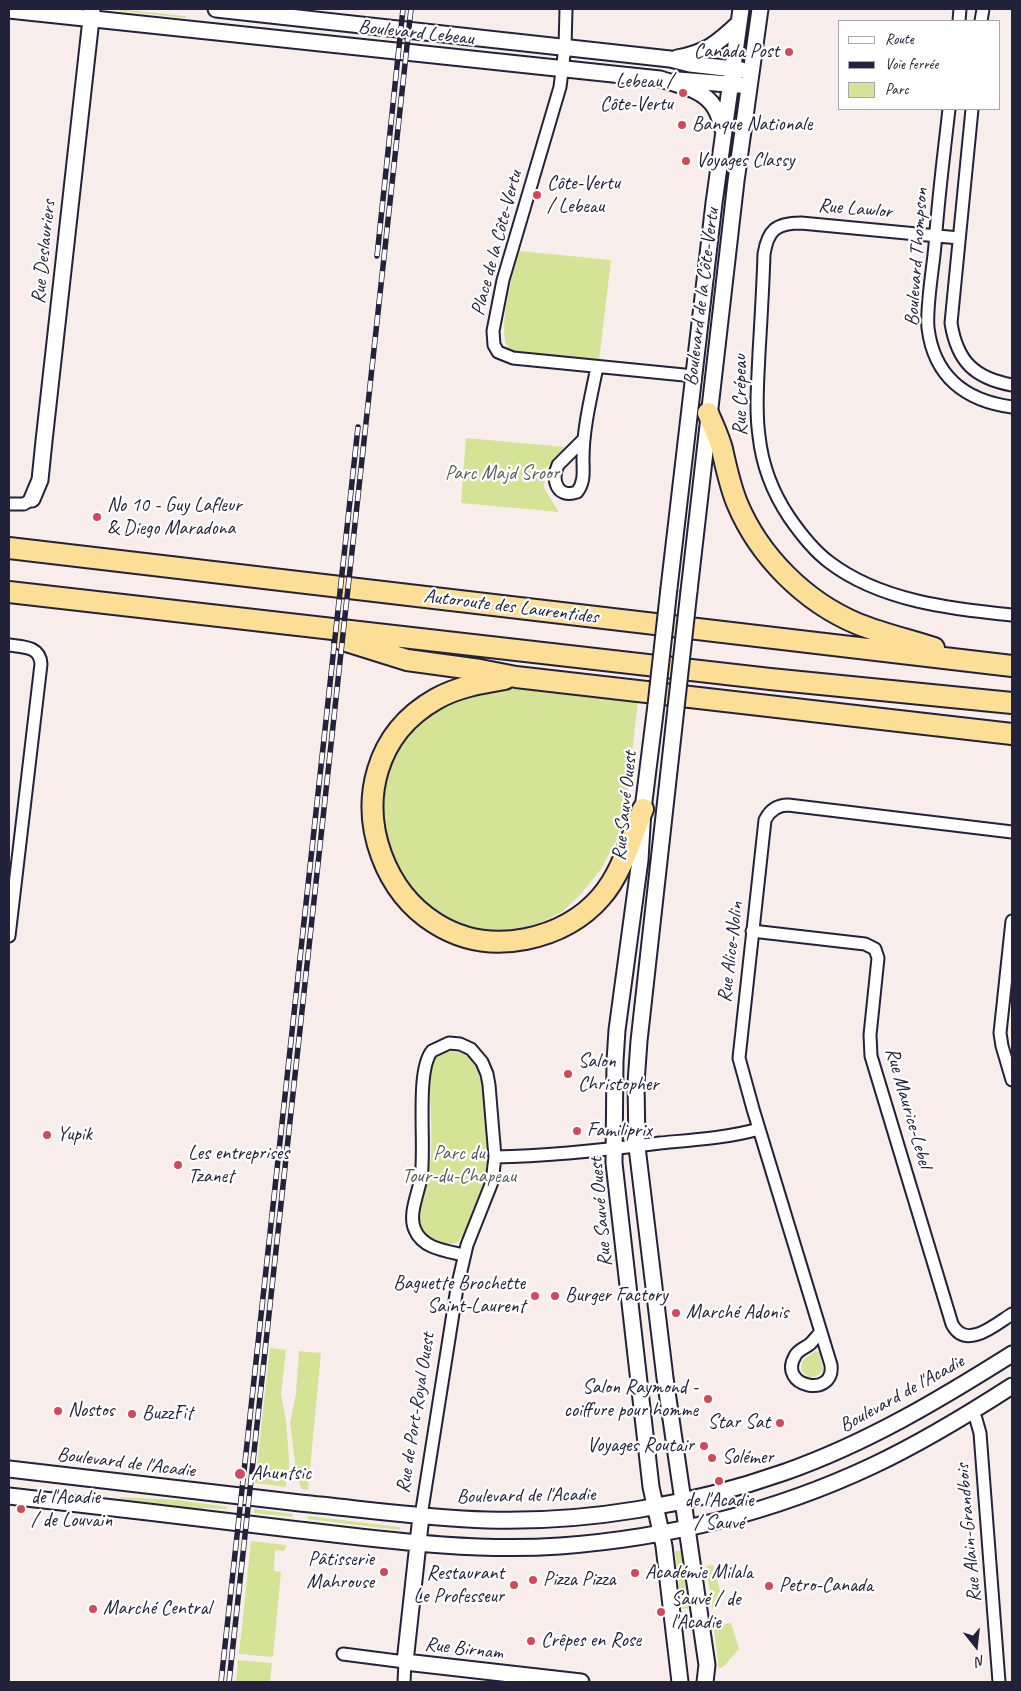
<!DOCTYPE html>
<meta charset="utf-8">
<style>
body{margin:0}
#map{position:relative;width:1021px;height:1691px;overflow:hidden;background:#f9edec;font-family:Caveat,sans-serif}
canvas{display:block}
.frame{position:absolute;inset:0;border:10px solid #22223b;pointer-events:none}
.legend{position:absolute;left:838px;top:20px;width:162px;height:90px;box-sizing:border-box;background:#fff;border:1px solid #a7a7b1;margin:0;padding:6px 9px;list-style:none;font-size:15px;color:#22223b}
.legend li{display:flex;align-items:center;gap:10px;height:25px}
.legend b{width:25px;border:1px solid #a7a7b1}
.north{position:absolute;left:951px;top:1621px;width:50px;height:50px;-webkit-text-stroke:4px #fff;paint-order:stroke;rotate:164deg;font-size:14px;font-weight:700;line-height:20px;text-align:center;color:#22223b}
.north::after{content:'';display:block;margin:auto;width:18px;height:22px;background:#22223b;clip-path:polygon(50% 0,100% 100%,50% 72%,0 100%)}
</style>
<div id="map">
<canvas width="1021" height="1691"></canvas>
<div class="frame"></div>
<ul class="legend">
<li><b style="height:6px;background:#fff"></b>Route</li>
<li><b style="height:6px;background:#22223b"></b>Voie ferrée</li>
<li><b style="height:14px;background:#d5e397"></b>Parc</li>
</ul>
<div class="north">N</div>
</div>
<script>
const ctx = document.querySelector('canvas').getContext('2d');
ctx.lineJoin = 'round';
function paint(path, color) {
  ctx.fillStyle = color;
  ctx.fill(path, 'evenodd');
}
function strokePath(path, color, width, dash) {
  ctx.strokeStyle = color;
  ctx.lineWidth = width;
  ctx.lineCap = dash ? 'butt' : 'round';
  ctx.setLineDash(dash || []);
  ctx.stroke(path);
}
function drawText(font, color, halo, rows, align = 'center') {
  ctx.font = font + ' Caveat,sans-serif';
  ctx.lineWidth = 4.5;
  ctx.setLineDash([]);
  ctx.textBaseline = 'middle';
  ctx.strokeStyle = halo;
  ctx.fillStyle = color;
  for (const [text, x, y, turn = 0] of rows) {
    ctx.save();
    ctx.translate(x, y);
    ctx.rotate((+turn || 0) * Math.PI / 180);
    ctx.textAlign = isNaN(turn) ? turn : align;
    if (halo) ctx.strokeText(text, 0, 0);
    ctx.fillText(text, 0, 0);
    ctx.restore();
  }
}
paint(new Path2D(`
 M 118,9 L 186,16 L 186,18 L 120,11 Z
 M 519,251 L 611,260 L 599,361 L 515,353 C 512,351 508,349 507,346 C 498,325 513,274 519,251 Z
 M 466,438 L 565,447 L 545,469 L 544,488 L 559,512 L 461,503 Z
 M 503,688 L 638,700 L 626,807 L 616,841 L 601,869 L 581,894 L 562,912 L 540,923 L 508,931 L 479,931 L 450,926 L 407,897 L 378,817 L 386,765 L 400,741 L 429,711 L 470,692 Z
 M 451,1051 C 463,1052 472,1057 478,1068 C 485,1080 490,1156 488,1171 C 485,1187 469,1230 459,1241 C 447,1249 425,1241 420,1228 C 414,1212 429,1175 431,1156 C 432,1137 431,1117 430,1098 C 430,1088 428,1077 431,1067 C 434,1057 441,1053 451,1051 Z
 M 270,1348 L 286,1350 L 281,1394 L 286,1420 L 289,1459 L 289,1468 L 286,1475 L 286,1487 L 255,1483 Z
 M 299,1351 L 321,1353 L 308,1490 L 302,1489 L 297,1478 L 290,1423 L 296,1393 Z
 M 815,1351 L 819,1352 L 823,1370 L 819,1375 L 810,1378 L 802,1372 C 799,1359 807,1358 815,1351 Z
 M 120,1497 L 178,1500 L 228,1507 L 227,1509 L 206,1508 L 202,1509 L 120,1499 Z
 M 254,1509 L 293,1514 L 292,1517 L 254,1513 Z
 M 308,1516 L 400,1527 L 400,1530 L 307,1519 Z
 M 251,1541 L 286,1545 L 284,1551 L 275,1550 L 274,1571 L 281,1572 L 273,1657 L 239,1654 Z
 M 675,1551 L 682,1551 L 690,1608 L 682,1609 Z
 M 713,1565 L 722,1598 L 712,1609 L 706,1566 Z
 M 728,1623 L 731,1623 L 739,1649 L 724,1666 L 719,1669 L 714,1630 Z
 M 238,1660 L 272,1663 L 270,1682 L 236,1682 Z`), '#d5e397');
const street = new Path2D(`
 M 566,9 L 565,47 L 560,87 L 503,280 L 493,331 L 494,345 L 498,352 L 513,358 L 694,376
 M 959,21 L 960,9
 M 981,21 L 983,9
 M 949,109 C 944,154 938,199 935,245 C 933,269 926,306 928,328 C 934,377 966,401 1012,407
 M 972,109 L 951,323 C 957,361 974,378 1012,385
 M 959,238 L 801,223 C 776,223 768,230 764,254 C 763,287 761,320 759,353 C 758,380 755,408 759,436 C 762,464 773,493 789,517 C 800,533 813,550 829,562 C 880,601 951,609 1012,615
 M 583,440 L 558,465 C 551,480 557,499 577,492 C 585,482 583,471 583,459 C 583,428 591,397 597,367
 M 9,504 L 24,504 L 32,499
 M 9,645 C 23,647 40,646 41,664 L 9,936
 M 1012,921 L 1000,1033 L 1002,1046 L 1012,1080
 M 752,931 L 865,944 L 875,949 L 878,958 L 870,1035 L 871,1056 L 952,1324 C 966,1351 996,1324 1012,1314
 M 495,1157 C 550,1156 605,1150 660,1143 C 693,1140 727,1138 759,1129
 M 821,1332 C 817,1336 814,1340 810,1344 C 805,1348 798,1350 795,1356 C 777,1387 835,1399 831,1365 L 753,1109 L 739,1058 L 765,820 C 770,810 777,805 788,805 L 1012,832
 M 972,1411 L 976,1419 L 980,1433 L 999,1682
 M 421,1516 L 457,1288 L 467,1245 L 492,1182 L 495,1157 L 489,1085 L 487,1074 L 482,1062 L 471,1049 L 460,1044 L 449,1043 L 432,1051 C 415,1071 426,1147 421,1178 C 418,1194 408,1215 415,1230 C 423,1249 447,1251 464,1255
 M 343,1654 L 405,1662 L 404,1682`);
const secondary = new Path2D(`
 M 216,9 L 670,59 L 690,64 L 742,70
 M 9,10 L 660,79 C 679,85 704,89 715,108 C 719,114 721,123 723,130
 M 677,58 C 706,53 718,43 739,23
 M 678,80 L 740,85
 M 32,499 L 40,480 L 44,441 L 92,10
 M 669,588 L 714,203 L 741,9
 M 689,591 L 736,181 L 760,9
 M 656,705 L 643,809 L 640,860 L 617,1030 L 615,1061 L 614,1163 L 651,1487 L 664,1546 L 680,1682
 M 676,708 L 639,1041 L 636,1083 L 637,1147 L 665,1378 L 707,1665 L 705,1682
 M 9,1469 C 106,1480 203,1492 300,1503 C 362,1509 425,1518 487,1520 C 587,1523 691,1505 785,1472 C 867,1443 939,1400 1012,1354
 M 9,1496 C 106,1507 202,1518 299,1530 C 386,1540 473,1552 560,1546 C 667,1538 774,1512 872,1466 C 921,1443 967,1415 1012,1386
 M 421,1516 L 405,1662 L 581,1682`);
const highway = new Path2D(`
 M 708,413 C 713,425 719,437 722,449 C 726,467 730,486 737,503 C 759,556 805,602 858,624 C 883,634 909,640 934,648
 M 9,548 L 1012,666
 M 9,592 L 770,679 L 1012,703
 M 343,640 L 407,660 L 480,670 L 516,677 L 1012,734
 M 505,679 C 481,683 457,687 436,699 C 312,769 385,967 526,939 C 555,933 582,919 601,897 C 622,873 631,838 643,809`);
strokePath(street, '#22223b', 15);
strokePath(secondary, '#22223b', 19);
strokePath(highway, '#22223b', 24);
strokePath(street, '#fff', 11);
strokePath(secondary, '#fff', 15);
strokePath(highway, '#fcde96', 20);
const rail = new Path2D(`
 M 377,256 L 403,9
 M 221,1682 L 358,427
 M 229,1682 L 411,9`);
strokePath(rail, '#22223b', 5.5);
strokePath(rail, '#fff', 4, [11]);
const secondaryBridge = new Path2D(`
 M 656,705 L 669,588
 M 676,708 L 689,591`);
strokePath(secondaryBridge, '#22223b', 19, []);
strokePath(secondaryBridge, '#fff', 15);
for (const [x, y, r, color] of [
 [789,52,5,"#d1495b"],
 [683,93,5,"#d1495b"],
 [682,125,5,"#d1495b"],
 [686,161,5,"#d1495b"],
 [537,195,5,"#d1495b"],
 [97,517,5,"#d1495b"],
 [568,1074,5,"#d1495b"],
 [577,1131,5,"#d1495b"],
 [47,1135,5,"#d1495b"],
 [178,1165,5,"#d1495b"],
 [535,1296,5,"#d1495b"],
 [555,1296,5,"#d1495b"],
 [676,1313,5,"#d1495b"],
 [708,1399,5,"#d1495b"],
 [58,1411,5,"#d1495b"],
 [132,1414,5,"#d1495b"],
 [780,1423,5,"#d1495b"],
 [704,1446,5,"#d1495b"],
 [712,1458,5,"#d1495b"],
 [240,1474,6,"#d1495b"],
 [719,1481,5,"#d1495b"],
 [21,1509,5,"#d1495b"],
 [384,1572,5,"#d1495b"],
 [635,1573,5,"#d1495b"],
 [533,1580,5,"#d1495b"],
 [514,1585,5,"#d1495b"],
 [769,1586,5,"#d1495b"],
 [93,1609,5,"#d1495b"],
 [661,1612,5,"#d1495b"],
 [531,1641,5,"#d1495b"]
]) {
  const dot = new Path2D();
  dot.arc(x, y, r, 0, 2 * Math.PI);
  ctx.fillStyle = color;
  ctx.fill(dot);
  strokePath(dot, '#fff', 2);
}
drawText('20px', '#22223b', '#fff', [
 ["Boulevard Lebeau",416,33,6],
 ["Rue Lawlor",855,209,5],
 ["Place de la Côte-Vertu",497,243,-75],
 ["Rue Deslauriers",44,252,-84],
 ["Boulevard Thompson",917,257,-86],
 ["Boulevard de la Côte-Vertu",702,297,-83],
 ["Rue Crépeau",741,395,-90],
 ["Autoroute des Laurentides",511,607,7],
 ["Rue Sauvé Ouest",625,806,-84],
 ["Rue Alice-Nolin",731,952,-83],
 ["Rue Maurice-Lebel",908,1108,74],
 ["Rue Sauvé Ouest",601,1212,-95],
 ["Boulevard de l'Acadie",902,1394,-29],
 ["Rue de Port-Royal Ouest",416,1413,-81],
 ["Boulevard de l'Acadie",126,1463,7],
 ["Boulevard de l'Acadie",526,1496,-1],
 ["Rue Alain-Grandbois",969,1533,-95],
 ["Rue Birnam",464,1649,7]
]);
drawText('20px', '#22223b', '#fff', [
 ["Canada Post",779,52,"right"],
 ["Lebeau /",673,82,"right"],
 ["Côte-Vertu",673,105,"right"],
 ["Banque Nationale",692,125],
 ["Voyages Classy",696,161],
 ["Côte-Vertu",547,184],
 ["/ Lebeau",547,207],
 ["No 10 - Guy Lafleur",107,506],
 ["& Diego Maradona",107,529],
 ["Salon",578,1062],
 ["Christopher",578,1085],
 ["Familiprix",587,1131],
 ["Yupik",57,1135],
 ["Les entreprises",188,1154],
 ["Tzanet",188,1177],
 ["Baguette Brochette",525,1284,"right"],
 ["Saint-Laurent",525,1307,"right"],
 ["Burger Factory",565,1296],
 ["Marché Adonis",686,1313],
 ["Salon Raymond -",698,1388,"right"],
 ["coiffure pour homme",698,1411,"right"],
 ["Nostos",68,1411],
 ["BuzzFit",142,1414],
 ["Star Sat",770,1423,"right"],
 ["Voyages Routair",694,1446,"right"],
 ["Solémer",722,1458],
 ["Ahuntsic",251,1474],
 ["de l'Acadie",31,1498],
 ["/ de Louvain",31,1521],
 ["de l'Acadie",719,1501,"center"],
 ["/ Sauvé",719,1524,"center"],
 ["Pâtisserie",374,1560,"right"],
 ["Mahrouse",374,1583,"right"],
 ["Académie Milala",645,1573],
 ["Restaurant",504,1574,"right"],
 ["Le Professeur",504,1597,"right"],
 ["Pizza Pizza",543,1580],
 ["Petro-Canada",779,1586],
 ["Sauvé / de",671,1600],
 ["l'Acadie",671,1623],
 ["Marché Central",103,1609],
 ["Crêpes en Rose",541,1641]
], 'left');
drawText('20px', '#585c57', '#fff', [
 ["Parc Majd Sroor",502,474],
 ["Parc du",459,1154],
 ["Tour-du-Chapeau",459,1177]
]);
</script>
